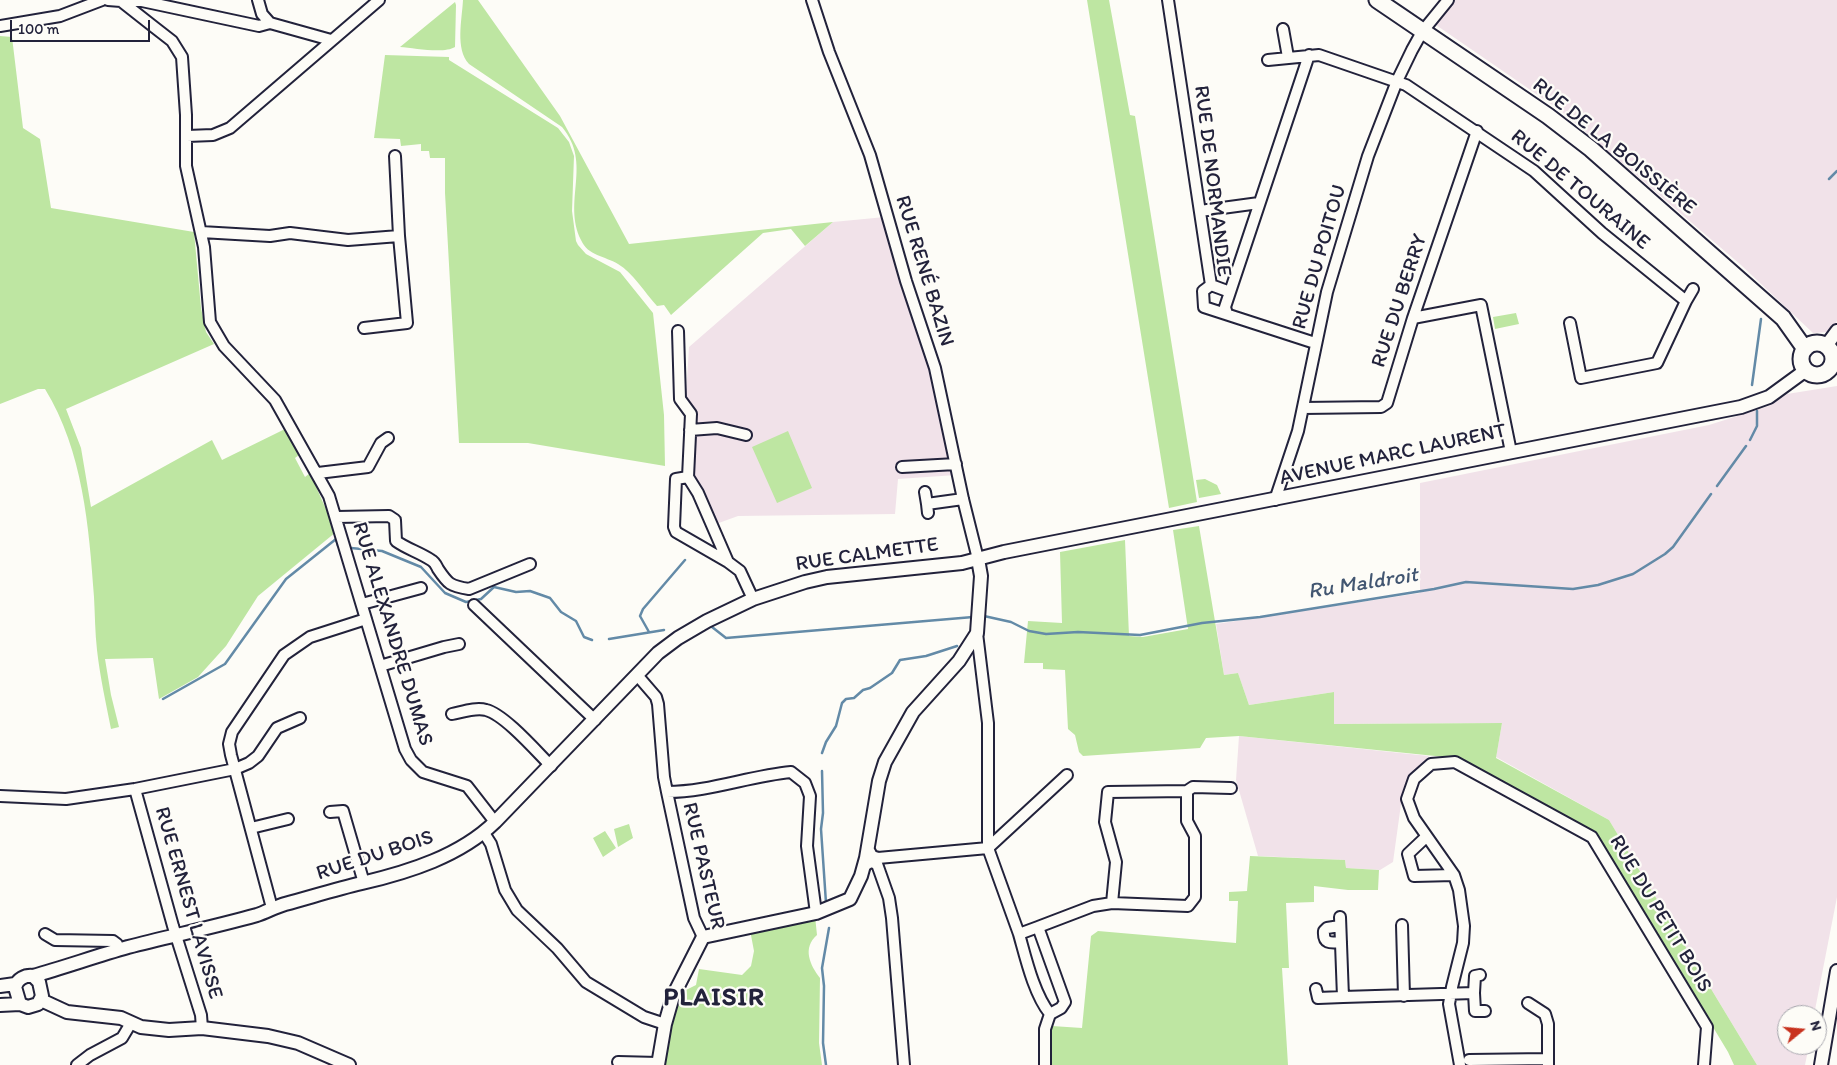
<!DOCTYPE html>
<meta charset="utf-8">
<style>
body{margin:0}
#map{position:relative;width:1837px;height:1065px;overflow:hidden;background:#fdfcf7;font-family:Itim,sans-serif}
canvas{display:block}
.north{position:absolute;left:1777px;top:1005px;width:50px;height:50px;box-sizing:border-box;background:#fdfcf7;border:1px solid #a5a5ac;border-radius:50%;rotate:73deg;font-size:14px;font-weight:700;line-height:20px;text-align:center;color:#22223b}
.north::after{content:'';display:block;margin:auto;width:18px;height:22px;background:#c8321e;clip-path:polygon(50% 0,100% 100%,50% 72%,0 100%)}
.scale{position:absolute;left:10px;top:20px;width:140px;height:22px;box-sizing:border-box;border:2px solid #22223b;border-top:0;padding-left:6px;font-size:15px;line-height:18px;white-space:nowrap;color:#22223b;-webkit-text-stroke:4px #fdfcf7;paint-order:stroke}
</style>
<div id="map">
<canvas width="1837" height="1065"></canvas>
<div class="north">N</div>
<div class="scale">100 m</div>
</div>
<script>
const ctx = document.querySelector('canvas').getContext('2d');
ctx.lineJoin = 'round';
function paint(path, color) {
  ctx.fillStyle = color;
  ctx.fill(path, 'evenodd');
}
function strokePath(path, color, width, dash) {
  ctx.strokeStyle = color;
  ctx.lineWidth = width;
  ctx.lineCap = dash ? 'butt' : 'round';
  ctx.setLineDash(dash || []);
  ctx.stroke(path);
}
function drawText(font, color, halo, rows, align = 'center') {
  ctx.font = font + ' Itim,sans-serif';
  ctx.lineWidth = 4.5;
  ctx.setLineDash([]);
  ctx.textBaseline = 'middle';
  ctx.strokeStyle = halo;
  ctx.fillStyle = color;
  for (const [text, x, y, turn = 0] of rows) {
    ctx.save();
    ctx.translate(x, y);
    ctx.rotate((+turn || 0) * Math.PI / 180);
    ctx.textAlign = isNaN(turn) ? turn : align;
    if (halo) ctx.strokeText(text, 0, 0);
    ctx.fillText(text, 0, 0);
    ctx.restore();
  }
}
paint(new Path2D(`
 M 1455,0 L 1837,0 L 1837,321 L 1828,332 L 1813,333 L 1741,265 L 1561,111 L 1436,25 Z
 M 885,217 L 933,379 L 956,475 L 898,479 L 895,514 L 738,516 L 716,524 L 695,477 L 695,409 L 686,396 L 689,347 L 833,222 Z
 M 1837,386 L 1837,897 L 1814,1015 L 1787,1015 L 1787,1045 L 1809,1045 L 1805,1065 L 1757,1065 L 1609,820 L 1496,757 L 1502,723 L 1334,724 L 1334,692 L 1249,705 L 1238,673 L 1224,675 L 1216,624 L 1420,593 L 1420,483 L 1709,425 L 1769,406 L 1787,394 Z
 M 1239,736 L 1429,756 L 1408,778 L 1402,797 L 1393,862 L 1380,870 L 1346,868 L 1345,860 L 1258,856 L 1236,780 Z`), '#f1e2e9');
paint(new Path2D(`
 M 463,0 L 478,0 L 560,116 L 629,244 L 833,222 L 805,246 L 791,229 L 763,233 L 671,315 L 664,305 L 657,306 C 645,293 633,273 618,264 C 605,256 588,256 581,240 C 562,201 593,164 562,127 L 469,64 C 455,49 462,20 463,0 Z
 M 1087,0 L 1109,0 L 1130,115 L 1135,116 L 1197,502 L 1169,508 Z
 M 455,2 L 456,5 L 455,47 C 444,54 414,48 400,47 Z
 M 0,36 L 12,37 L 23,128 L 40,139 L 51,208 L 194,232 L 201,308 L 206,332 L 214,344 L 66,409 L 81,448 L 91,507 L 212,440 L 222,460 L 285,429 L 299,455 L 295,458 L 305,477 L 310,473 L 336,532 L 258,596 L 226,646 L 198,677 L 159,699 L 153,658 L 105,659 L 111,695 L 119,727 L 111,729 C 106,703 100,677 97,650 C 95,633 95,615 94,597 C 89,527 83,451 45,389 L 38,389 L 0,404 Z
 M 385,55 L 449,57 L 449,60 L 558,128 L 569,142 L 574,156 L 572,211 L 576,241 L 578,245 L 586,254 L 620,272 L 653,313 L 664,415 L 665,466 L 528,443 L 459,443 L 445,193 L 445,158 L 430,158 L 429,151 L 421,151 L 421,144 L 401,146 L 400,139 L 374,138 Z
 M 1516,313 L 1519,324 L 1495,329 L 1493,317 Z
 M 788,431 L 812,488 L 777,503 L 752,447 Z
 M 1205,479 L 1217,485 L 1221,494 L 1199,498 L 1196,480 Z
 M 1199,526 L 1224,675 L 1238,673 L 1249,705 L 1334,692 L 1334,724 L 1502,723 L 1496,758 L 1609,820 L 1757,1065 L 1734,1065 L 1728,1052 L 1597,835 L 1466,762 L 1455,758 L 1239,736 L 1206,738 L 1200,748 L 1083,756 L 1079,752 L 1075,735 L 1068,729 L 1065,670 L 1043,669 L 1043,663 L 1024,663 L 1028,621 L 1062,623 L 1060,552 L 1125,540 L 1129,636 L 1143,637 L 1188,629 L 1173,530 Z
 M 629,824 L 633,838 L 618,847 L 614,829 Z
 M 605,831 L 616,848 L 603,857 L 593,838 Z
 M 1250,856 L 1345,860 L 1346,868 L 1379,870 L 1378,890 L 1348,890 L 1314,886 L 1314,902 L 1286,903 L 1289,968 L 1282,968 L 1288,1065 L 1052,1065 L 1052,1026 L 1082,1028 L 1091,936 L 1098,931 L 1236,943 L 1238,901 L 1229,901 L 1229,892 L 1247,891 Z
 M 815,916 L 817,935 C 802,948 810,965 820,978 L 819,1043 L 822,1065 L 663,1065 L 677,999 L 684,991 L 696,985 L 699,969 L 742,975 L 751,966 L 754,951 L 750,930 Z`), '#bee6a2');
strokePath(new Path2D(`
 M 1829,179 L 1837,171
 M 1752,385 L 1761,319
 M 1750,440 L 1757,426 L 1757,411
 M 1717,486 L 1746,446
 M 351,548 L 382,551 L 421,567 L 445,593 L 466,602 L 481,599 L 494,587 L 516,592 L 530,591 L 550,598 L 561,612 L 576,621 L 584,637 L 592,640
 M 984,616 L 1011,622 L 1029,631 L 1046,634 L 1078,632 L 1140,635 L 1202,623 L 1260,617 L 1434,589 L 1466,582 L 1573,589 L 1598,585 L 1633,574 L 1665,554 L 1673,547 L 1711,494
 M 712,627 L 726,638 L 973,617
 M 649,632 L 640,616 L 643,609 L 685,560
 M 609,639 L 664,630
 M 163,699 L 225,664 L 286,579 L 336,539 L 338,546 L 342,547
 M 822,753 L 826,742 L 836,726 L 842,703 L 846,699 L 854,698 L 863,690 L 870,688 L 892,673 L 900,660 L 926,656 L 957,646
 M 822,771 L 823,813 L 821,829 L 826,903
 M 826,1065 L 823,1043 L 824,986 L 822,968 L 829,928`), '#638aa7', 2.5);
const minor = new Path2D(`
 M 108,0 L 121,1 L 154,27 L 172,41 L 182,57 L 186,115 L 186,166 L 204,247 L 210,322 L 224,346 L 275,400 L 329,496 L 405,749 L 411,760 L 423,772 L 467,786 L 495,822
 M 258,0 L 262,14 L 270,23
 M 812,0 L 829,52 L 870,155 L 906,281 L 935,368 L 963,499 L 978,559
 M 1168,0 L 1211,285 L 1203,291 L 1204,307 L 1315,343
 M 121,1 L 142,1 L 259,26 L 270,23
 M 270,23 L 331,40
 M 0,26 L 60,16 L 102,0
 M 1283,29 L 1288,57
 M 1268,60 L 1319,55 L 1406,85 L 1534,171 L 1602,233 L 1686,301 L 1657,363 L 1581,378 L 1570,323
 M 187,136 L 213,135 L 230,128 L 379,0
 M 1200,211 L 1259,203
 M 201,232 L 270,236 L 290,233 L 348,240 L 399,236 L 395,156
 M 1211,285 L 1230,292
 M 1686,301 L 1693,289
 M 1227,314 L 1225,307 L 1309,55
 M 1413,318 L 1481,305 L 1511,452
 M 364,328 L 407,323 L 399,236
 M 678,331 L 680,399 L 691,414 L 688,477
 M 1303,408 L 1381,407 L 1387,403 L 1413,318 L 1477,131
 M 690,430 L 717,428 L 746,435
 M 902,467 L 956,464
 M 318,473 L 368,467 L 381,443 L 388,438
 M 688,477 L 698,493 L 728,562 L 676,532 L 674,527 L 676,479 Z
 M 925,492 L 927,504
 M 1275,500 L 1298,431 L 1327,292 L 1368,156 L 1397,81 L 1412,50 L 1422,32 L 1448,0
 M 928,513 L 927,504 L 963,499
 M 337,517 L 389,516 L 395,520 L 396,541 C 407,549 419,552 431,560 C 435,562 436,565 438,569 C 448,584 450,586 469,589 L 530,564
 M 728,562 L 740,571 L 753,599
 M 362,604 L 421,588
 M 474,605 L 595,720
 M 977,633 L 988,723 L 988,848 L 1019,934
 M 380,666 L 444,647 L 459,644
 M 637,675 L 656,697 L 658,704 L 664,777 L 667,792 L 694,918 L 703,937
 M 452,714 C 462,712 476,707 486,710 C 504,714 537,752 551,766
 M 135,789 L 173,926 L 201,1015 L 202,1028
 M 1187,791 L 1193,787 L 1231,788
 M 667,792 C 709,792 749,776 791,772 L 805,783 L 810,796 L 807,846 L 816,913
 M 0,796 L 66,799 L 135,789 L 235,769 L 249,763 L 258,756 L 277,728 L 300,718
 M 330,812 L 343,811 L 364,883
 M 251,828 L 288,819
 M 484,833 L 491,844 L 505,890 L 517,910 L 557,948 L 586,982 L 644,1017 L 665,1024
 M 1426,837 L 1408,854 L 1414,876 L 1454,875
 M 988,848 L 1067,775
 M 870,852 L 872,856 L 878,858 L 988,848
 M 864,866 L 871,862 L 877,864 L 889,898 L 892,918 L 904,1065
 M 272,908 L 231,755 L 229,744 L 232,732 L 284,655 L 310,637 L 366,619
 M 1340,917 L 1343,997 L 1474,993 L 1475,976 L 1480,975
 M 1402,925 L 1404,996
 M 1340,926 L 1327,928 L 1324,931 C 1323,944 1330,943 1341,942
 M 1038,927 L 1093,906 L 1112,903 L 1188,906 L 1195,897 L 1195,836 L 1187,821 L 1187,791 L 1108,792 L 1105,822 L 1116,862 L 1112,903
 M 1038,927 L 1065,1002 L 1061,1008 L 1050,1014 C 1034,994 1026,959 1019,934 Z
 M 45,934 L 55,940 L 113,941 L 117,944 L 119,950
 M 1316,989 L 1318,998 L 1343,997
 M 1474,993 L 1475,1011 L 1485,1011
 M 1528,1003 L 1545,1014 L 1548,1024 L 1548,1065
 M 1469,1060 L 1548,1059
 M 618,1062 L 658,1063
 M 77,1065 L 90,1055 L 122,1038 L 131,1023
 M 1045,1065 L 1045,1029 L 1050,1014
 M 1460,1065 L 1449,1004 L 1452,987 L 1463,943 L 1464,926 L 1459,890 L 1454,875 L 1414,818 L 1407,799 L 1414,779 L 1431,764 L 1455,762 L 1592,837 L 1707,1027 L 1704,1065`);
const tertiary = new Path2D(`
 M 1826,346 L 1837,331
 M 33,976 L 39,982 L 42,996 L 38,1004 L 28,1007 L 20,1004 L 15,987 C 17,979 25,975 33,976 C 65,967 96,956 128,947 C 171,936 214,927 257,915 C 266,912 275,907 285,904 C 311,897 336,889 362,883 C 409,872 460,856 495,822 L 658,653 L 678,638 L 707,621 L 753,599 L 805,582 L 827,577 L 962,563 L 1004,552 L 1741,407 L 1769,397 L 1806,370
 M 0,986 L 15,984
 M 41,1000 L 67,1012 L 121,1018 L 141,1027 L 169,1030 L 202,1028 L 268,1036 L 298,1043 L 349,1065
 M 0,1005 L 20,1004
 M 658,1065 L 665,1024 L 673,996 L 703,937 L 816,913 L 850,899 L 861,876 L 866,858 L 879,781 L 885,762 L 913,712 L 959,661 L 977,633 L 981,576 L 978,559
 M 1821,1065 L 1837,971`);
const secondary = new Path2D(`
 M 1377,0 L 1548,116 L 1591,149 L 1783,318 L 1805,349
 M1801 359a16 16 0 1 1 32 0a16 16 0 1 1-32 0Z`);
strokePath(minor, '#22223b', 14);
strokePath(tertiary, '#22223b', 16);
strokePath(secondary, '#22223b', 19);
strokePath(minor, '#fdfcf7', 10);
strokePath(tertiary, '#fdfcf7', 12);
strokePath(secondary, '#fdfcf7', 15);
drawText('21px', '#22223b', '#fdfcf7', [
 ["RUE DE LA BOISSIÈRE",1614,147,39],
 ["RUE DE NORMANDIE",1212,181,83],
 ["RUE DE TOURAINE",1580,190,40],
 ["RUE DU POITOU",1320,257,-74],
 ["RUE RENÉ BAZIN",924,271,73],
 ["RUE DU BERRY",1400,301,-72],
 ["AVENUE MARC LAURENT",1393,455,-12],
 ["RUE CALMETTE",867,555,-8],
 ["RUE ALEXANDRE DUMAS",392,634,73],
 ["RUE DU BOIS",375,856,-18],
 ["RUE PASTEUR",703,866,77],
 ["RUE ERNEST LAVISSE",188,903,74],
 ["RUE DU PETIT BOIS",1660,914,59]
]);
drawText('italic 22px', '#425671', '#fdfcf7', [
 ["Ru Maldroit",1363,584,-9]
]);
ctx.letterSpacing = '1px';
drawText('bold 26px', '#22223b', '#fdfcf7', [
 ["PLAISIR",714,998]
]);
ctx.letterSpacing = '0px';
</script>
